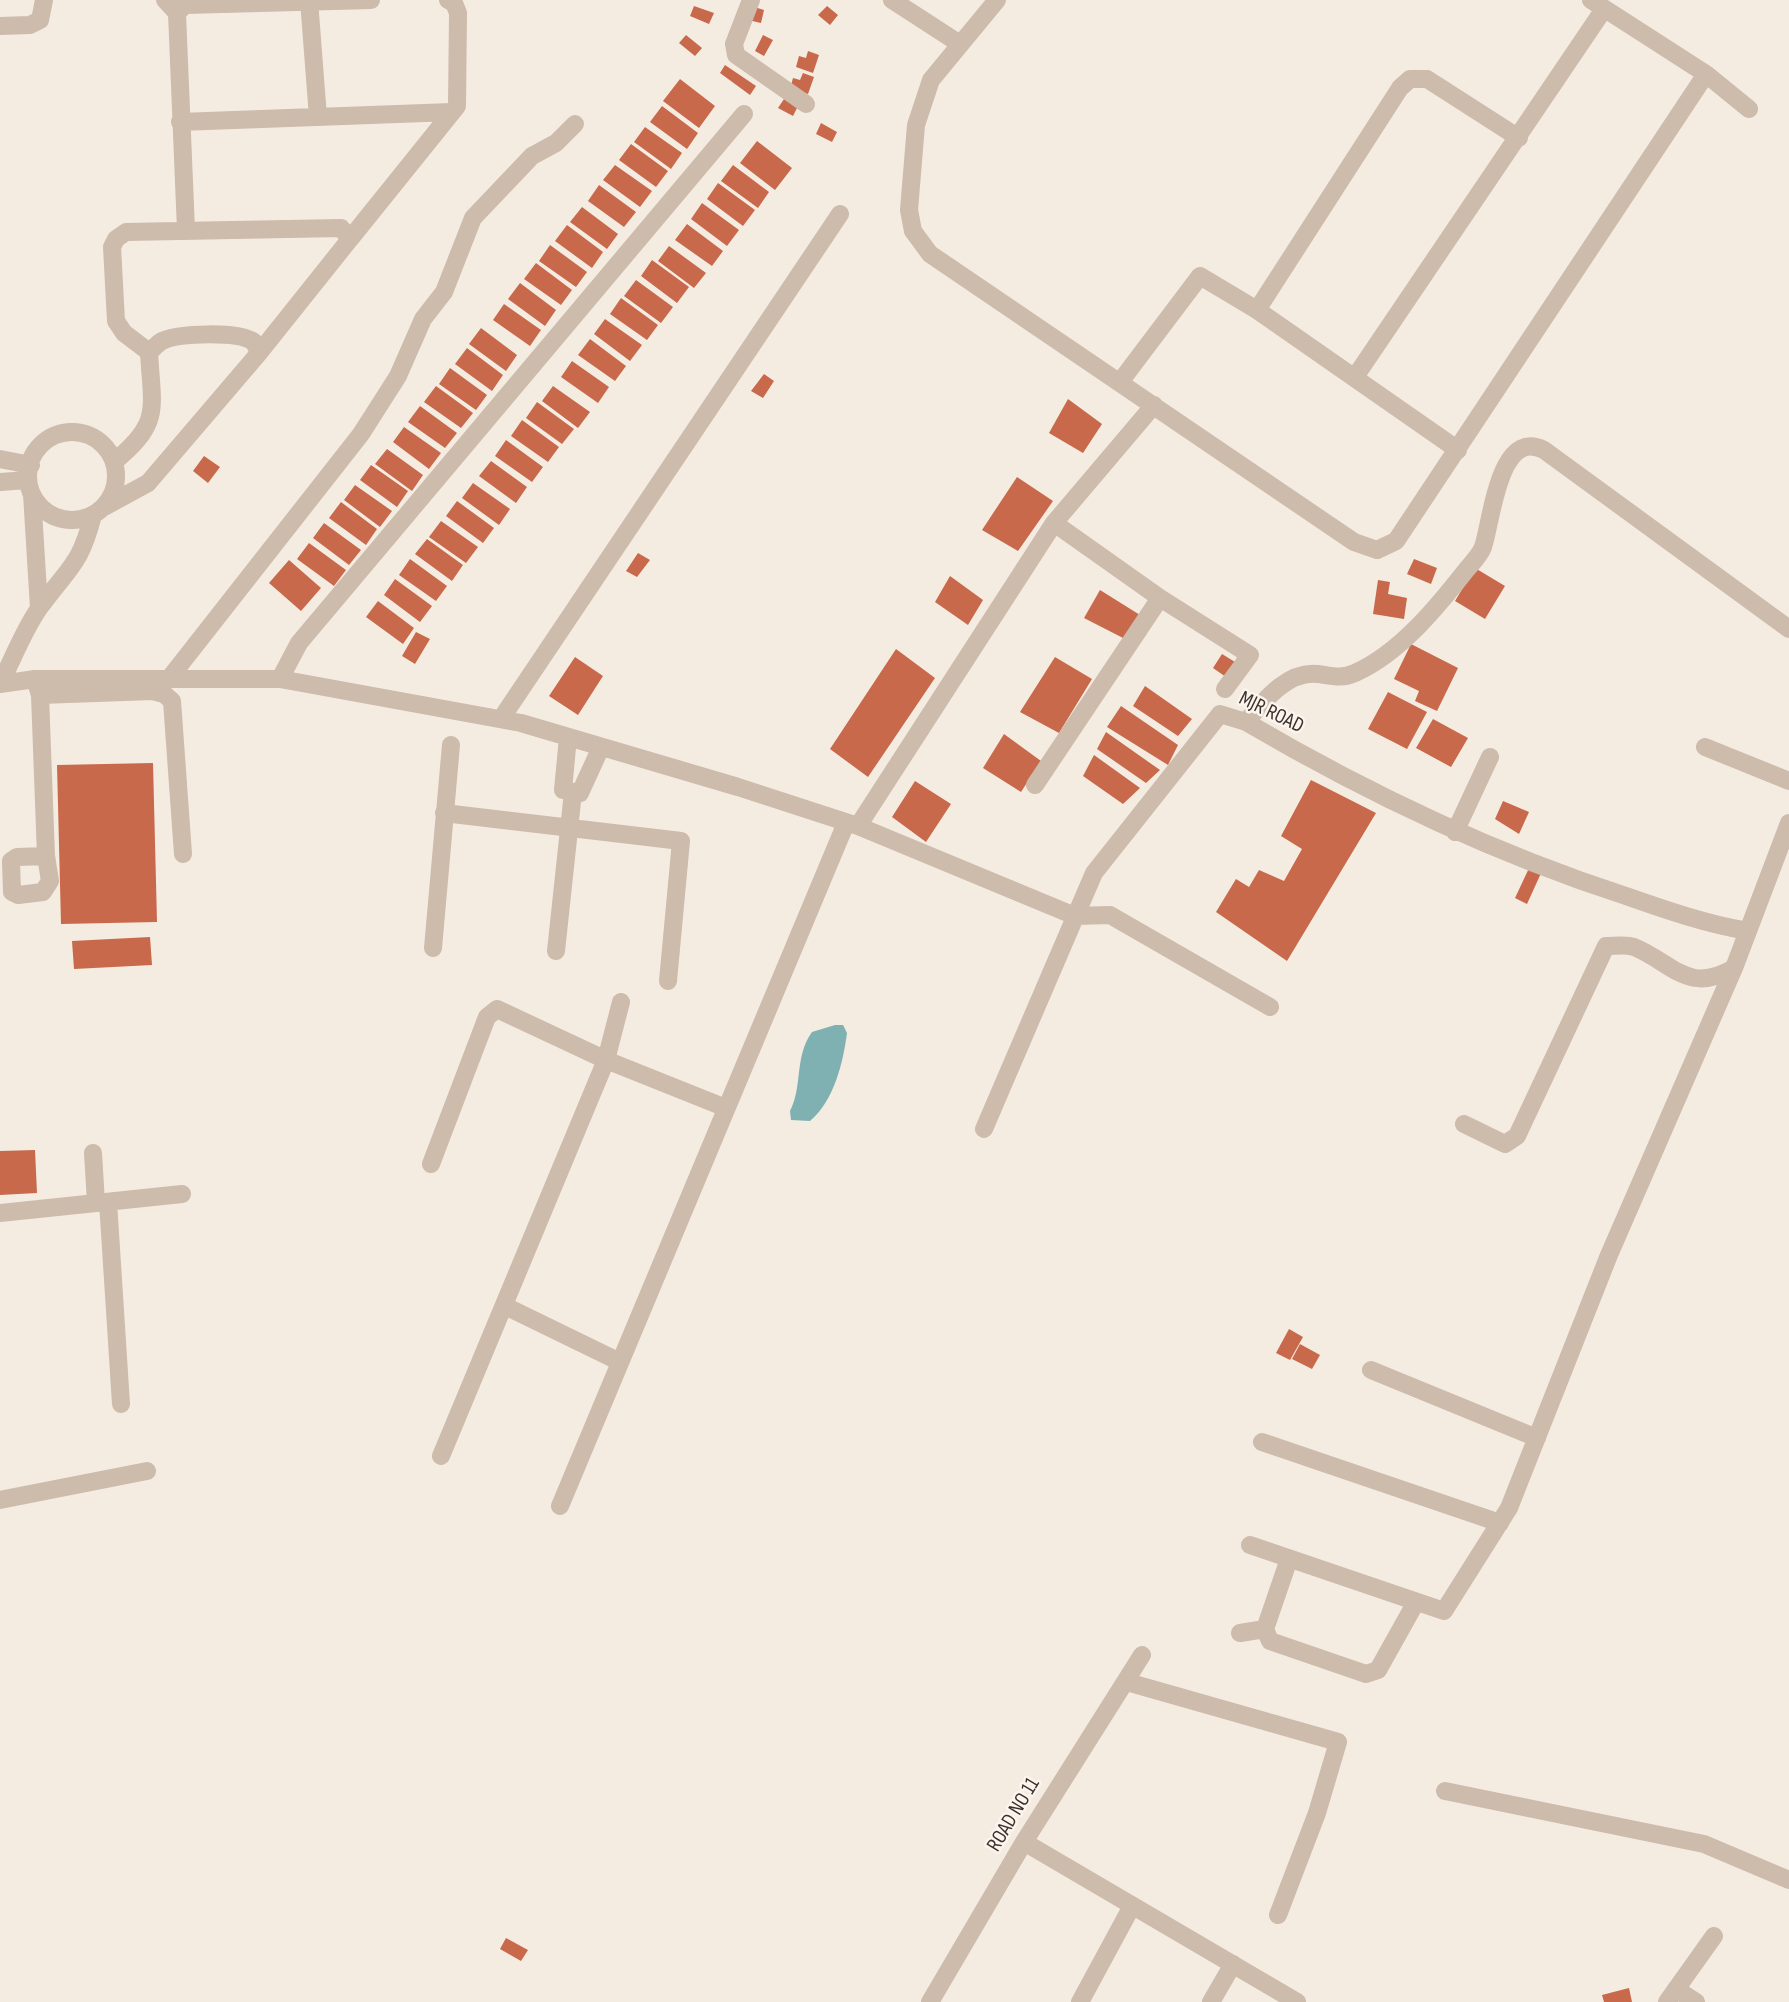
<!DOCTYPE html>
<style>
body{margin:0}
canvas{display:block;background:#f4ebe1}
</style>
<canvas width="1789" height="2002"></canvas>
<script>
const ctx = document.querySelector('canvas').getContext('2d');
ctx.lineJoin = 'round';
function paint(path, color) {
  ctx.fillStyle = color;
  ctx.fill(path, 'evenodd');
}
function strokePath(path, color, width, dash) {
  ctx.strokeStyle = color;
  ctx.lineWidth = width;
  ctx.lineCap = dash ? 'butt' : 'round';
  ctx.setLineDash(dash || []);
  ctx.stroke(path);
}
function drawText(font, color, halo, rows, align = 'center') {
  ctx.font = font + ' "Sofia Sans Condensed",sans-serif';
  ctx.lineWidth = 5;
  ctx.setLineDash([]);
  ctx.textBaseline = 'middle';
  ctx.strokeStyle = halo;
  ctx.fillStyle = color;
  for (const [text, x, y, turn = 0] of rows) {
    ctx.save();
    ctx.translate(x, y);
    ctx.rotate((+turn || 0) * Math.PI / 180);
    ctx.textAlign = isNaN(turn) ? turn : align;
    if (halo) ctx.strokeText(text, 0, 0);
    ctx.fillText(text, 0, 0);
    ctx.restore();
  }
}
paint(new Path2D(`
 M 835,1025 L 843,1025 L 847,1033 C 843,1063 834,1101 810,1121 L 791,1120 L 790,1111 C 803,1086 794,1057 812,1032 Z`), '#7fb0b2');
paint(new Path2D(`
 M 694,6 L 714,13 L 709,24 L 690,16 Z
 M 751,6 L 764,10 L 761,23 L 748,20 Z
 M 827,6 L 838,15 L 830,25 L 818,15 Z
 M 686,35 L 702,48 L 695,56 L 679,43 Z
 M 763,35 L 773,40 L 764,56 L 755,51 Z
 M 808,51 L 819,55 L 813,73 L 796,67 L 799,56 L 806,58 Z
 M 725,65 L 756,86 L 750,95 L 720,73 Z
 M 803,73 L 814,77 L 808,94 L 790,89 L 793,78 L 800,80 Z
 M 680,79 L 715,106 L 699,128 L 663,101 Z
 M 784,99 L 798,106 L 793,116 L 778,108 Z
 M 662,106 L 698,133 L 687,149 L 650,122 Z
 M 821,123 L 837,132 L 832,142 L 816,134 Z
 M 645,127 L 682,153 L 671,169 L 634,142 Z
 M 757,141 L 792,168 L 775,190 L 740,163 Z
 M 631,144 L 668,171 L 656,187 L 619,160 Z
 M 615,165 L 652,191 L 640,207 L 603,180 Z
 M 733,165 L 769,192 L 758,208 L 721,181 Z
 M 718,183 L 755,210 L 743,226 L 707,199 Z
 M 599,185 L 636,212 L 624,227 L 588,201 Z
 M 702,203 L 739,230 L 727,246 L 691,219 Z
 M 582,207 L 618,234 L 607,249 L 570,222 Z
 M 687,224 L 723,251 L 712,266 L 675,240 Z
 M 567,225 L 603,252 L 592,268 L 555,241 Z
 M 550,245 L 587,272 L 576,287 L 539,261 Z
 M 669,246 L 706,273 L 694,288 L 658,261 Z
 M 652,260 L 689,287 L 677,303 L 641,276 Z
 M 536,263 L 572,290 L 561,305 L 524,279 Z
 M 636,280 L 673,307 L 661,323 L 624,296 Z
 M 520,283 L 556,310 L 545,326 L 508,299 Z
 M 621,298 L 658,325 L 647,340 L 610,314 Z
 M 504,304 L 541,330 L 530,346 L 493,320 Z
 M 605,319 L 642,345 L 630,361 L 594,334 Z
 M 481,328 L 517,355 L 506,371 L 469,344 Z
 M 590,339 L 626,366 L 615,381 L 578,355 Z
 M 467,348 L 503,375 L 492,391 L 455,364 Z
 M 572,361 L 609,387 L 598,403 L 561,377 Z
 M 450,368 L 487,395 L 476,410 L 439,384 Z
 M 764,374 L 774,381 L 763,398 L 751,391 Z
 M 436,386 L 473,413 L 461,428 L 424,402 Z
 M 553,386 L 590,412 L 578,428 L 542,401 Z
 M 1068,399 L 1102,424 L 1083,453 L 1049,433 Z
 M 537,402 L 574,429 L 562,444 L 526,418 Z
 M 420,406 L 457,433 L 445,448 L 408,422 Z
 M 522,420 L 559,447 L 548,462 L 511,436 Z
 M 404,427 L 441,453 L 429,469 L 393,442 Z
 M 506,440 L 543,467 L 532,482 L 495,456 Z
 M 387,449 L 423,475 L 412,491 L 375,464 Z
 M 204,456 L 220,467 L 208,483 L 193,471 Z
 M 491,461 L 527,487 L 516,503 L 479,476 Z
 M 371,465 L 408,491 L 397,507 L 360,480 Z
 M 1017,477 L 1053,501 L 1018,551 L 982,530 Z
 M 473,483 L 510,509 L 499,525 L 462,498 Z
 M 355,485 L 392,511 L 380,527 L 344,500 Z
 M 457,501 L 494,528 L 483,543 L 446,516 Z
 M 341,502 L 377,529 L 366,545 L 329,518 Z
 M 441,521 L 478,547 L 466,563 L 429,537 Z
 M 324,523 L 361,550 L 349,565 L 313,538 Z
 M 427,539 L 463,565 L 452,581 L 415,554 Z
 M 309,543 L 346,570 L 334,586 L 297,559 Z
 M 638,553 L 650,560 L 637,577 L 626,571 Z
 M 410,559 L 447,586 L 436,601 L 399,575 Z
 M 1414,559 L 1437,568 L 1431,584 L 1407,574 Z
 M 289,560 L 321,588 L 301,611 L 269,583 Z
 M 1475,568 L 1505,586 L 1485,619 L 1455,601 Z
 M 950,576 L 983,600 L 968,625 L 935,602 Z
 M 395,579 L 432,606 L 420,622 L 384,595 Z
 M 1378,580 L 1390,582 L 1388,594 L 1407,598 L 1404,619 L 1373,614 Z
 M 1100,590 L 1140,615 L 1125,639 L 1084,618 Z
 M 378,601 L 414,628 L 403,644 L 366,617 Z
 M 416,632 L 430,639 L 415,664 L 402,656 Z
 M 1411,644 L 1458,668 L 1437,711 L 1415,701 L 1419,691 L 1394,679 Z
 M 896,649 L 935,678 L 868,777 L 830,749 Z
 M 1222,654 L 1235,662 L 1226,677 L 1213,668 Z
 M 575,657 L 603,676 L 578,715 L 549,696 Z
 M 1055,657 L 1092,679 L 1059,733 L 1020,712 Z
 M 1145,686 L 1192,719 L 1178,736 L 1133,706 Z
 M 1388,692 L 1427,712 L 1407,749 L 1368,729 Z
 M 1121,706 L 1178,745 L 1168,765 L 1107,727 Z
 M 1433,719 L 1468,738 L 1451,767 L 1416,748 Z
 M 1106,732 L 1160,770 L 1146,783 L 1097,749 Z
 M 1004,734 L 1041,761 L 1021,792 L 983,768 Z
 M 1094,755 L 1140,788 L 1123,804 L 1083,776 Z
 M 153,763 L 157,922 L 61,924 L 57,765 Z
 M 1311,780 L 1376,813 L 1287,961 L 1216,912 L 1236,879 L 1249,887 L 1259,870 L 1284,881 L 1302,849 L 1281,836 Z
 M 915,781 L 951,804 L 926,842 L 892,817 Z
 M 1503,801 L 1529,812 L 1519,834 L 1495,819 Z
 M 1530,866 L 1542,871 L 1527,904 L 1515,898 Z
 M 150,937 L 152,965 L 74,969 L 72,941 Z
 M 35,1150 L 37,1193 L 0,1195 L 0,1151 Z
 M 1289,1329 L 1303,1337 L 1290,1360 L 1276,1353 Z
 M 1300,1344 L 1320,1355 L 1312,1369 L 1292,1359 Z
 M 506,1938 L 528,1950 L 521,1961 L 500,1949 Z
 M 1629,1988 L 1632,2002 L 1604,2002 L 1602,1995 Z`), '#c8694b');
strokePath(new Path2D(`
 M 165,0 L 177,13
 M 309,0 L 318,117
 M 751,0 L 734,44 L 736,55 L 806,104
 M 892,0 L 960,44
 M 997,0 L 931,80 L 916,125 L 909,210 L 913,231 L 930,254 L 1354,542 L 1377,550 L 1396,541 L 1706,74
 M 1591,0 L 1706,74 L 1749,109
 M 0,26 L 30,25 L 40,20 L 44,0
 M 180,122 L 452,112
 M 186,230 L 177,13 L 185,5 L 371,0
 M 350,239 L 457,106 L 458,13 L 454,3 L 448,0
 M 1257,310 L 1400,88 L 1410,79 L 1427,79 L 1519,138
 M 149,352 L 124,333 L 116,321 L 112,247 L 116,239 L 126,232 L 341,228 L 350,239 L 259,353
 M 1355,377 L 1604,9
 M 1120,382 L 1200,276 L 1257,310 L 1458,450
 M28 476a44 44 0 1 1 88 0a44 44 0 1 1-88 0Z
 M 0,459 L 31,465
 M 0,482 L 28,480
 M 32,494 L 39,608
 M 104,507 L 148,483 L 259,353 L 254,342 C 238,331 179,333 162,341 C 157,344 153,349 149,352 C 152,410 162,422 114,462
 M 1054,523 L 1160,598 L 1250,655 L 1225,689
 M 35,679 L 40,695 L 46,856 L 50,881 L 43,892 L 18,895 L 12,892 L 11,861 L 17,857 L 46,856
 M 280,679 L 299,643 L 744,114
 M 168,680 L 361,434 L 398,376 L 423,319 L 444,292 L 473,218 L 532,156 L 556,143 L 575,124
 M 0,684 L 35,679 L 280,679 L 521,723 L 738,787 L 858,826 L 1075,916 L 1110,915 L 1270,1007
 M 0,684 C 13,659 24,629 40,607 C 69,567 80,566 93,515
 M 40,695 L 152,691 L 164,694 L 172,701 L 183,854
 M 501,719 L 840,214
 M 1246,722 C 1263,702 1287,670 1318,674 C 1332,676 1342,679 1355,673 C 1400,653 1438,606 1467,569 C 1473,562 1480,555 1483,547 C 1492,520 1499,427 1544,450 L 1789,629
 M 568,737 L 563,790 L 580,793 L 601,747
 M 1705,747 L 1789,781
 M 1035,785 L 1160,598
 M 444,813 L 681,841 L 668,981
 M 858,826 L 1054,523 L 1154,405
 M 1455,832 L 1490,757
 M 433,948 L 451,745
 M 556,951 L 573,792
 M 1464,1124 L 1505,1144 L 1517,1136 L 1606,946 C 1615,946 1626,944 1634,947 C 1673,963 1688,995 1734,968
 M 984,1129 L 1094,873 L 1220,714 L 1246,722 C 1367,793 1493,853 1626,896 C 1666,910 1706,924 1748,931
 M 93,1153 L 96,1203
 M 431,1164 L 487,1017 L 497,1009 L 606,1060 L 726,1108
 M 108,1202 L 121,1404
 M 0,1213 L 182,1194
 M 505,1306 L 620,1362
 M 1371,1370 L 1537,1438
 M 1262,1442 L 1500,1523
 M 441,1456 L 606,1060 L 621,1002
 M 0,1500 L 147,1471
 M 560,1506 L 846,823
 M 1250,1545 L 1444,1611 L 1509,1508 L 1609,1255 L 1734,968 L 1789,823
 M 1289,1559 L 1265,1629 L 1270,1641 L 1366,1674 L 1378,1670 L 1416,1602
 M 1240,1633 L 1265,1629
 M 1127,1682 L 1338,1742 L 1317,1813 L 1278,1915
 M 1445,1791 L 1704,1844 L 1789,1880
 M 1024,1842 L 1297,2002
 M 1676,1989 L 1696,2002
 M 930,2002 L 1024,1842 L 1142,1655
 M 1080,2002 L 1132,1906
 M 1211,2002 L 1233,1964
 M 1667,2002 L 1714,1936`), '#cdbbac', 18);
drawText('21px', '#3b302b', '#fbf5ee', [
 ["MJR ROAD",1271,713,26],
 ["ROAD NO 11",1014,1815,-59]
]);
</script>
